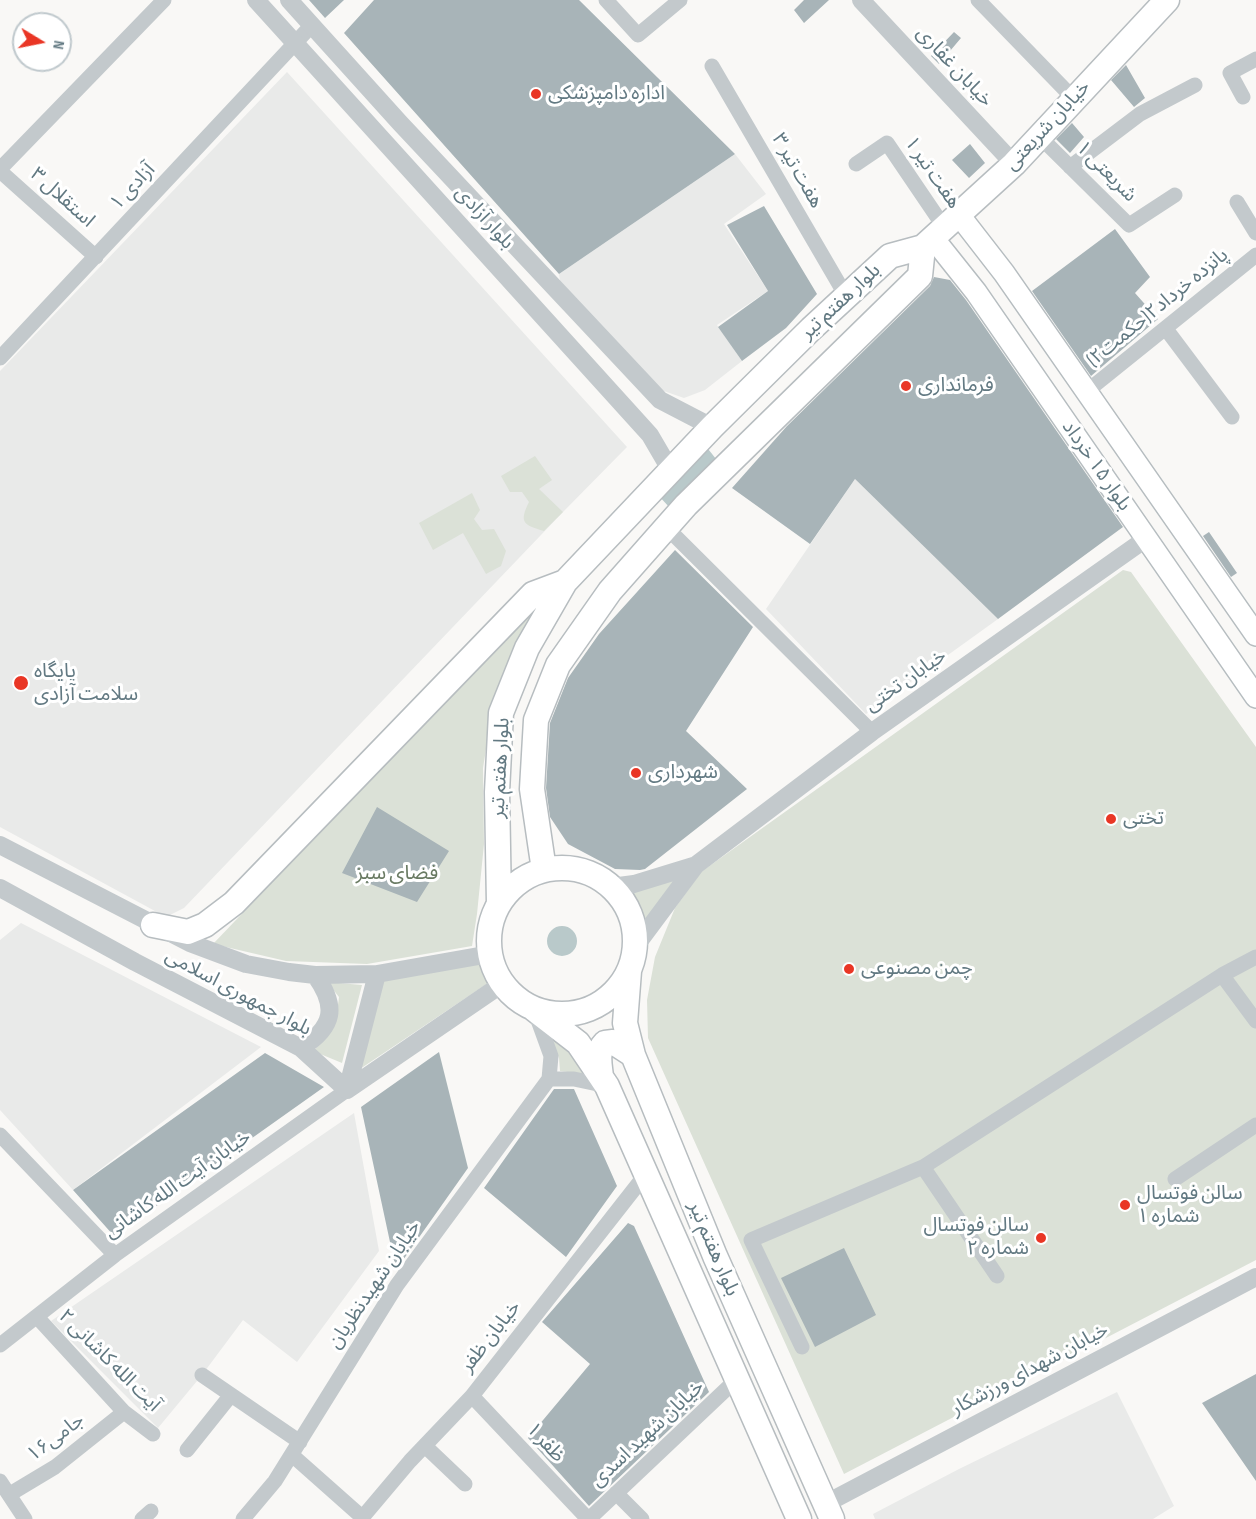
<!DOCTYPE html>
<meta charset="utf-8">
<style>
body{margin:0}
#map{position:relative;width:1256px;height:1519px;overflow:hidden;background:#f9f8f6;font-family:"Sofia Sans Condensed",sans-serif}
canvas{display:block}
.north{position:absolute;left:12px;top:12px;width:60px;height:60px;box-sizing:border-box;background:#fff;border:2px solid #c0c9cd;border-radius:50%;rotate:100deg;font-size:16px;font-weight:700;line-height:24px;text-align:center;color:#627982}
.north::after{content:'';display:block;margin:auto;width:21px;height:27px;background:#e93625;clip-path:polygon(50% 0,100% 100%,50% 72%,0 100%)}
</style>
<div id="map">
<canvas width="1256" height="1519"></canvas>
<div class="north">N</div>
</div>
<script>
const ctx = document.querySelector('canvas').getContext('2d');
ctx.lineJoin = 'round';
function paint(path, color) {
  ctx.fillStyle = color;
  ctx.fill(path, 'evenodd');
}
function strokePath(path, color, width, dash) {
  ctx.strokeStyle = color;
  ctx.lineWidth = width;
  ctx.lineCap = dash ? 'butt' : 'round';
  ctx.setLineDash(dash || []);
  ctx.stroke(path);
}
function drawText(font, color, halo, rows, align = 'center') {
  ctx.font = font + ' "Sofia Sans Condensed","Noto Sans Arabic",sans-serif';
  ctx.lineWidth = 6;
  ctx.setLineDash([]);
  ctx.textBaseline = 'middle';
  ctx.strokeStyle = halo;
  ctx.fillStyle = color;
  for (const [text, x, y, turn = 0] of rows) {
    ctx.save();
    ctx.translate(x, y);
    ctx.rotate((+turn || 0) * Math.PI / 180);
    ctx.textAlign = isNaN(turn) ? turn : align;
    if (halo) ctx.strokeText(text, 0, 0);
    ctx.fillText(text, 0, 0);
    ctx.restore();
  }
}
paint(new Path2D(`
 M 287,72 L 627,447 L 563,512 L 184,908 L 166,917 L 0,827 L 0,371 Z
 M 735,154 L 766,194 L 724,224 L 768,291 L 717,325 L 742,361 L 705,390 L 684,398 L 661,390 L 560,281 L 559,274 Z
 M 855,479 L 998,619 L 866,714 L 766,609 Z
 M 21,923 L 261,1047 L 73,1190 L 0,1110 L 0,940 Z
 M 354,1113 L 379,1251 L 297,1362 L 243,1320 L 202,1375 L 158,1428 L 51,1321 Z
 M 1117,1392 L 1174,1506 L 1153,1519 L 875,1519 L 873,1514 L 959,1469 Z`), '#e9eae9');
paint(new Path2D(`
 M 535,456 L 552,480 L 539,489 L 563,512 L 544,531 C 523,525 519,522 529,502 L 522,492 L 510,492 L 501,476 Z
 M 472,493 L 480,510 L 474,519 L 482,530 L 494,529 L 506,551 L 501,566 L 486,574 L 463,533 L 433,550 L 419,523 Z
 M 1123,570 L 1131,572 L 1256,747 L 1256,1260 L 844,1474 L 648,1038 L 647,1000 L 655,957 L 675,908 L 701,872 Z
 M 536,606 L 491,718 L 483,768 L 484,844 L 477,914 L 472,946 L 367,964 L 286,961 L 213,944 Z
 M 690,870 L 637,940 C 636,919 629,905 616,888 Z
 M 484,952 L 491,981 L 360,1069 L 378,979 Z
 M 327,982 L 362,985 L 342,1063 L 313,1051 C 332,1035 336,1021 339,997 Z
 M 545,1027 L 596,1076 L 560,1071 L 559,1058 Z`), '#dbe1d7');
paint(new Path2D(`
 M 705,445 L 716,459 L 670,508 L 658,495 Z
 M547 941a15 15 0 1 1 30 0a15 15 0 1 1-30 0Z`), '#b9c9ca');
paint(new Path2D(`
 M 309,0 L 344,0 L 325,18 Z
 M 374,0 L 579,0 L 735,154 L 559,274 L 344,33 Z
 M 804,0 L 829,0 L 804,23 L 794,10 Z
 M 954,32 L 961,38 L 939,64 L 931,56 Z
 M 1126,65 L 1145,98 L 1134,107 L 1111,80 Z
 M 1072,123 L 1084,137 L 1070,153 L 1056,139 Z
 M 970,144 L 985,163 L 969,178 L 952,160 Z
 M 764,206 L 817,294 L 786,328 L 742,361 L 718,327 L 768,291 L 727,225 Z
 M 1115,229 L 1150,277 L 1135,293 L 1158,319 L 1091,376 L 1032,291 Z
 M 934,277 L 950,280 L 966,300 L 1123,527 L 998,619 L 855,479 L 810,544 L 732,488 L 787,426 L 930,286 Z
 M 1209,532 L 1237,573 L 1231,577 L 1203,536 Z
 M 675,550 L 753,627 L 686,731 L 747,789 L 645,869 L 640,870 L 615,869 L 568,844 L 550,817 L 546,788 L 550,723 L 568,678 L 599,634 Z
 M 377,807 L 449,851 L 417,902 L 342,873 Z
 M 439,1052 L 468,1168 L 396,1270 L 361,1107 Z
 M 265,1053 L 324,1087 L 114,1236 L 73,1190 Z
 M 554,1089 L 574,1089 L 617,1186 L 566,1257 L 484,1188 Z
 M 628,1223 L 634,1226 L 709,1392 L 589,1506 L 528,1438 L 590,1364 L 542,1322 Z
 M 844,1248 L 876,1315 L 815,1347 L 781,1278 Z
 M 1256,1374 L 1256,1481 L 1202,1403 Z`), '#a8b4b8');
const secondary = new Path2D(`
 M 959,215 L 1004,273 L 1256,635
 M 933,238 L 976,292 L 1256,697`);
const primary = new Path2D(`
 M489 941a73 73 0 1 1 146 0a73 73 0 1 1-146 0Z
 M 544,870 L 532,789 L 536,720 L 558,665 L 610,591 L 686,505 L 920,276 L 923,247
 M 499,904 L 497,792 L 501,713 L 527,648 L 565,582 L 712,427 L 811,329 L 890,256 L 923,247 L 1014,164 L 1167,0
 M 153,925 L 188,932 L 205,925 L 234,903 L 533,594 L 565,582
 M 629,971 L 625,1023 L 633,1055 L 715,1256 L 832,1519
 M 534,1009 L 578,1043 L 607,1086 L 799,1519
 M 601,1077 C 600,1065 596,1052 605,1043 L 613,1042 L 633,1055`);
strokePath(secondary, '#b6bdc0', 24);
strokePath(primary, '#b7bdc0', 27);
strokePath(new Path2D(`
 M 606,0 L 638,35 L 680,0
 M 978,0 L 1074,99
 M 712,66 L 846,296
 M 1243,97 L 1230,73 L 1256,59
 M 1039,136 L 1129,225 L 1175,195
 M 856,164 L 887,143 L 944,227
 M 1070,167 L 1140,114 L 1195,85
 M 0,169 L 164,0
 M 0,171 L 96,257
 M 1237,202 L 1256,233
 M 1166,329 L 1232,417
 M 0,358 L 312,25
 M 1086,392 L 1256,255
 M 666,527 L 872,732
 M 1222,975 L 1256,1021
 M 535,1012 L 551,1056 L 549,1079 L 574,1079 L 607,1086
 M 0,1135 L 115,1255
 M 923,1167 L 997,1276
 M 1175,1179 L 1256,1125
 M 37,1317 L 124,1412 L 153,1434
 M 0,1345 L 115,1255 L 347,1090
 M 802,1347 L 751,1240 L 923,1167 L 1222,975 L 1256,957
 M 202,1375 L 300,1442
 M 472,1396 L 588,1519
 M 425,1446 L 465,1484
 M 187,1450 L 231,1395
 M 292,1455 L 362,1517
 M 0,1481 L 25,1519
 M 616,1493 L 642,1519
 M 10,1494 L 55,1467 L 124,1412
 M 142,1519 L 151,1511
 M 243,1519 L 275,1481 L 397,1285 L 549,1079
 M 361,1519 L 410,1461 L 472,1396 L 646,1174
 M 589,1519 L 737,1379`), '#c3c9cc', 15);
strokePath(new Path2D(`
 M 256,0 L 650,435 L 671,471
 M 289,0 L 400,123 L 660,400 L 712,427
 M 861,0 L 1014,164
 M 0,845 L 190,943 L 246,964 L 289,972 L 315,975 L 377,974 L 490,954
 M 611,887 L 634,884 L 696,865
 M 0,888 L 135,962 L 301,1048 L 347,1090 L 502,984
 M 635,947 L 696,865 L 872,732 L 1147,538
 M 301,1048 C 334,1027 338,1007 315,975
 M 347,1090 L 377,974
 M 825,1504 L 1256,1277`), '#c3c9cc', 18);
strokePath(secondary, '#fff', 21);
strokePath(primary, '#fff', 24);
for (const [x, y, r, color] of [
 [536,94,6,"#e93625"],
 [906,386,6,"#e93625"],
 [21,683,8,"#e93625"],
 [636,773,6,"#e93625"],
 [1111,819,6,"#e93625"],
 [849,969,6,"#e93625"],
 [1125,1205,6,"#e93625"],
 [1041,1238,6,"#e93625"]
]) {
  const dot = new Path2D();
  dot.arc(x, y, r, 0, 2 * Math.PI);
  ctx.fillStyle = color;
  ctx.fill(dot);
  strokePath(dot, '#fff', 2);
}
drawText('20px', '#627982', '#fff', [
 ["خیابان غفاری",954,67,47],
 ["خیابان شریعتی",1048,126,-47],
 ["هفت تیر ۳",797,171,60],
 ["شریعتی ۱",1106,172,45],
 ["هفت تیر ۱",932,173,55],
 ["آزادی ۱",133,187,-47],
 ["استقلال ۳",62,198,42],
 ["بلوار آزادی",484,218,48],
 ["بلوار هفتم تیر",841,302,-43],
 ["پانزده خرداد۲(حکمت۲)",1158,308,-39],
 ["بلوار ۱۵ خرداد",1096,466,55],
 ["خیابان تختی",906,681,-35],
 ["بلوار هفتم تیر",501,768,-87],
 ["بلوار جمهوری اسلامی",238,993,28],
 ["خیابان آیت الله کاشانی",178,1185,-35],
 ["بلوار هفتم تیر",713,1249,67],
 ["خیابان شهیدنظریان",375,1285,-56],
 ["خیابان ظفر",491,1337,-52],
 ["آیت الله کاشانی ۲",109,1361,45],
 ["خیابان شهدای ورزشکار",1030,1370,-28],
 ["خیابان شهید اسدی",648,1434,-43],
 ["جامی۱۶",56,1438,-37],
 ["ظفر ۱",545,1443,47]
]);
drawText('20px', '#627982', '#fff', [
 ["اداره دامپزشکی",548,94],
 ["فرمانداری",918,386],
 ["پایگاه",34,672],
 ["سلامت آزادی",34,695],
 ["شهرداری",648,773],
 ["تختی",1123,819],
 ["چمن مصنوعی",861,969],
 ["سالن فوتسال",1137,1194],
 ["شماره ۱",1137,1217],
 ["سالن فوتسال",1029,1226,"right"],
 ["شماره ۲",1029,1249,"right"]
], 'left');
drawText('20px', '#697a62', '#fff', [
 ["فضای سبز",397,874]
]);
</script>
